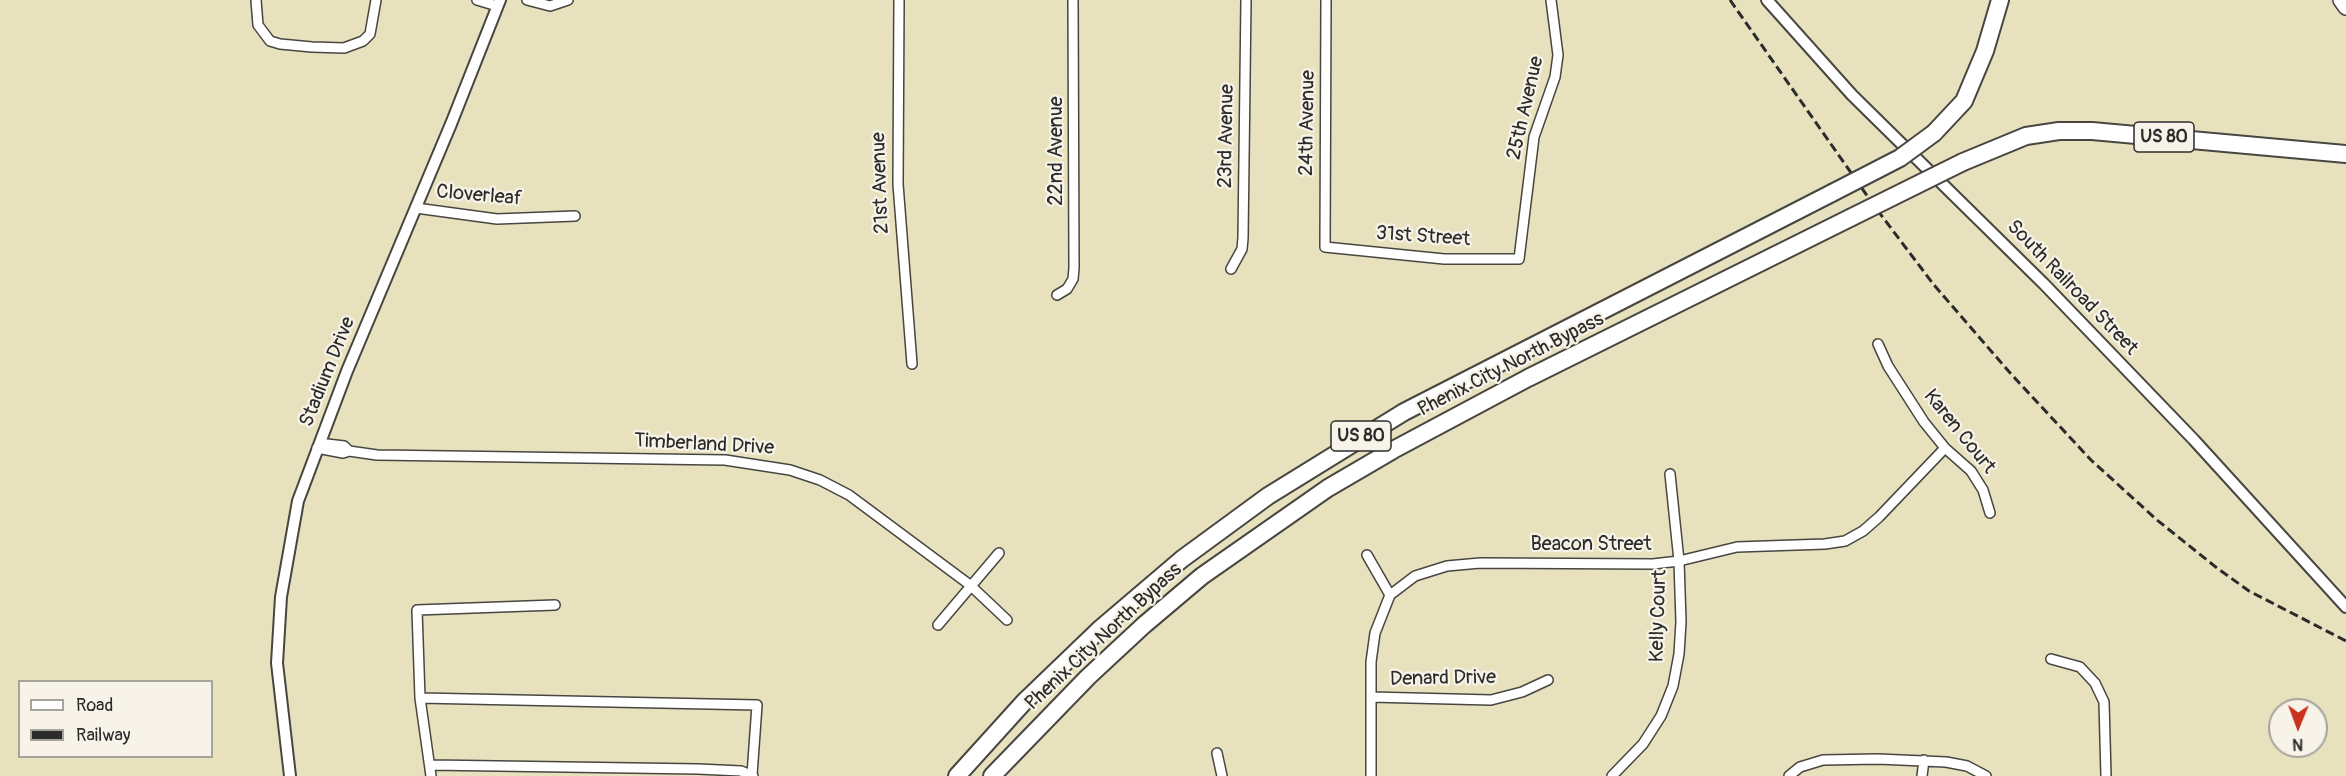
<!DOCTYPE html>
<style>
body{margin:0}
#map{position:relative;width:2346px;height:776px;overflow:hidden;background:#e8e1be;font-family:Pangolin,sans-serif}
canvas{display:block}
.legend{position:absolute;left:18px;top:680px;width:195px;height:78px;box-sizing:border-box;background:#f7f3e8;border:2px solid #a5a39c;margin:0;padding:8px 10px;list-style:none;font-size:18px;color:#2b2b2b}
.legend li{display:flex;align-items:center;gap:12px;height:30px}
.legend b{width:30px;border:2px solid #a5a39c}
.north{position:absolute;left:2268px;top:698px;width:60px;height:60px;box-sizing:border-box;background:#f7f3e8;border:2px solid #a5a39c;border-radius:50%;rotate:181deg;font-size:16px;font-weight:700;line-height:24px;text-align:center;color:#2b2b2b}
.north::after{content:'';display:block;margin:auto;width:21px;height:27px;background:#c8321e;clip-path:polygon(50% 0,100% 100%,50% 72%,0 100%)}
</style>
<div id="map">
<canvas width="2346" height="776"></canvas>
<ul class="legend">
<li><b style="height:8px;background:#fff"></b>Road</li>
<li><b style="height:8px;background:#2b2b2b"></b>Railway</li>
</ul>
<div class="north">N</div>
</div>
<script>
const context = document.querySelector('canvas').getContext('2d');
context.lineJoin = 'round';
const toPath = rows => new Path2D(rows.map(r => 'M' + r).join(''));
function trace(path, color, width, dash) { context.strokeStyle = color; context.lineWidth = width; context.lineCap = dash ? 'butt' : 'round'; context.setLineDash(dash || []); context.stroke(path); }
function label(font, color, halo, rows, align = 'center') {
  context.font = font + ' Pangolin,sans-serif'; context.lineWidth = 4.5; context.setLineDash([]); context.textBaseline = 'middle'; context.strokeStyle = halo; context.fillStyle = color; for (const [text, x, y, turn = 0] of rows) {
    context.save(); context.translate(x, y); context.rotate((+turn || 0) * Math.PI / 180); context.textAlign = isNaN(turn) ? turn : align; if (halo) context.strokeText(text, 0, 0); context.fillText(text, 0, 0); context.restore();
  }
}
const minor = toPath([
 [256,0,258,25,270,41,280,44,312,47,344,48,363,41,370,34,376,0],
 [477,0,497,6],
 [527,0,550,6,568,0],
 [899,0,898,184,912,364],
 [1326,0,1325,247,1444,259,1519,259,1534,137,1555,77,1558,55,1551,0],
 [416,208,497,219,575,216],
 [1231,269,1242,249,1243,238,1246,0],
 [1057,295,1067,289,1073,279,1074,268,1073,0],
 [1878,344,1888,366,1924,422,1945,448,1971,471,1983,490,1990,513],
 [317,448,327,444,344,446,349,451,377,455,725,460,790,470,820,480,849,495,970,585,1007,620],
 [317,448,343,453,349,451],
 [1367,555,1390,595],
 [938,625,999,553],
 [2051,659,2080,667,2095,683,2104,702,2106,776],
 [1371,697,1491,700,1522,692,1548,680],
 [420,698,757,705,752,775],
 [1217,753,1222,776],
 [430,765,698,769,741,771,753,776],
 [431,776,420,698,417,610,555,605],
 [1371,776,1371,662,1375,633,1390,595,1415,576,1447,566,1480,563,1653,564,1679,561,1737,547,1825,544,1845,541,1863,531,1879,517,1945,448],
 [1612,776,1643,744,1661,716,1673,686,1679,654,1681,622,1679,561,1670,474],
 [1789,776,1800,767,1823,760,1878,759,1946,762,1967,766,1986,776],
 [1922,776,1924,760]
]);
const tertiary = toPath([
 [1767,0,1852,95,2044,284,2194,440,2346,607],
 [290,776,277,663,281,597,298,501,347,371,451,124,500,0]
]);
const trunk = toPath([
 [2341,0,2346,7]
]);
const motorway = toPath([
 [1934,133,1964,101,1985,51,2000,0],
 [1963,162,2026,136,2059,131,2092,131,2346,154],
 [957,776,1024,702,1101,628,1182,559,1268,496,1404,412,1832,193],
 [992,776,1088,677,1144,625,1202,576,1328,488,1393,450,1528,378,1850,218]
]);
trace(minor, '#474641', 12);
trace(tertiary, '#474641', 14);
trace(trunk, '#474641', 18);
trace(motorway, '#474641', 20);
trace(minor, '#fff', 9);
trace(tertiary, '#fff', 10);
trace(trunk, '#fff', 15);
trace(motorway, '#fff', 16);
trace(toPath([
 [1730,0,1875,207,1934,285,2011,374,2091,460,2157,520,2217,568,2249,591,2346,641]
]), '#2b2b2b', 3, [9, 4.5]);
const motorwayBridge = toPath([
 [1832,193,1900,158,1934,133],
 [1850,218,1963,162]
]);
trace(motorwayBridge, '#474641', 20, []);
trace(motorwayBridge, '#fff', 16);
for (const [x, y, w] of [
 [2164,137,60],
 [1361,436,60]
]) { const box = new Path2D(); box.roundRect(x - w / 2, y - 15, w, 30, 4.5); context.fillStyle = '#f7f3e8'; context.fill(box); trace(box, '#2b2b2b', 1.5); }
label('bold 18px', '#2b2b2b', null, [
 ["US 80",2164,137],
 ["US 80",1361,436]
]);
label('20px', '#2b2b2b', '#f7f3e8', [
 ["25th Avenue",1526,108,-77],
 ["24th Avenue",1308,123,-89],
 ["23rd Avenue",1227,136,-89],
 ["22nd Avenue",1057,151,-90],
 ["21st Avenue",881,183,-92],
 ["Cloverleaf",479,196,5],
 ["31st Street",1423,237,4],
 ["South Railroad Street",2072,288,46],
 ["Phenix City North Bypass",1511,365,-27],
 ["Stadium Drive",328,372,-68],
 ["Karen Court",1959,432,51],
 ["Timberland Drive",704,445,3],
 ["Beacon Street",1591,545],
 ["Kelly Court",1659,616,-88],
 ["Phenix City North Bypass",1104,637,-43],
 ["Denard Drive",1443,679,-1]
]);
</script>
